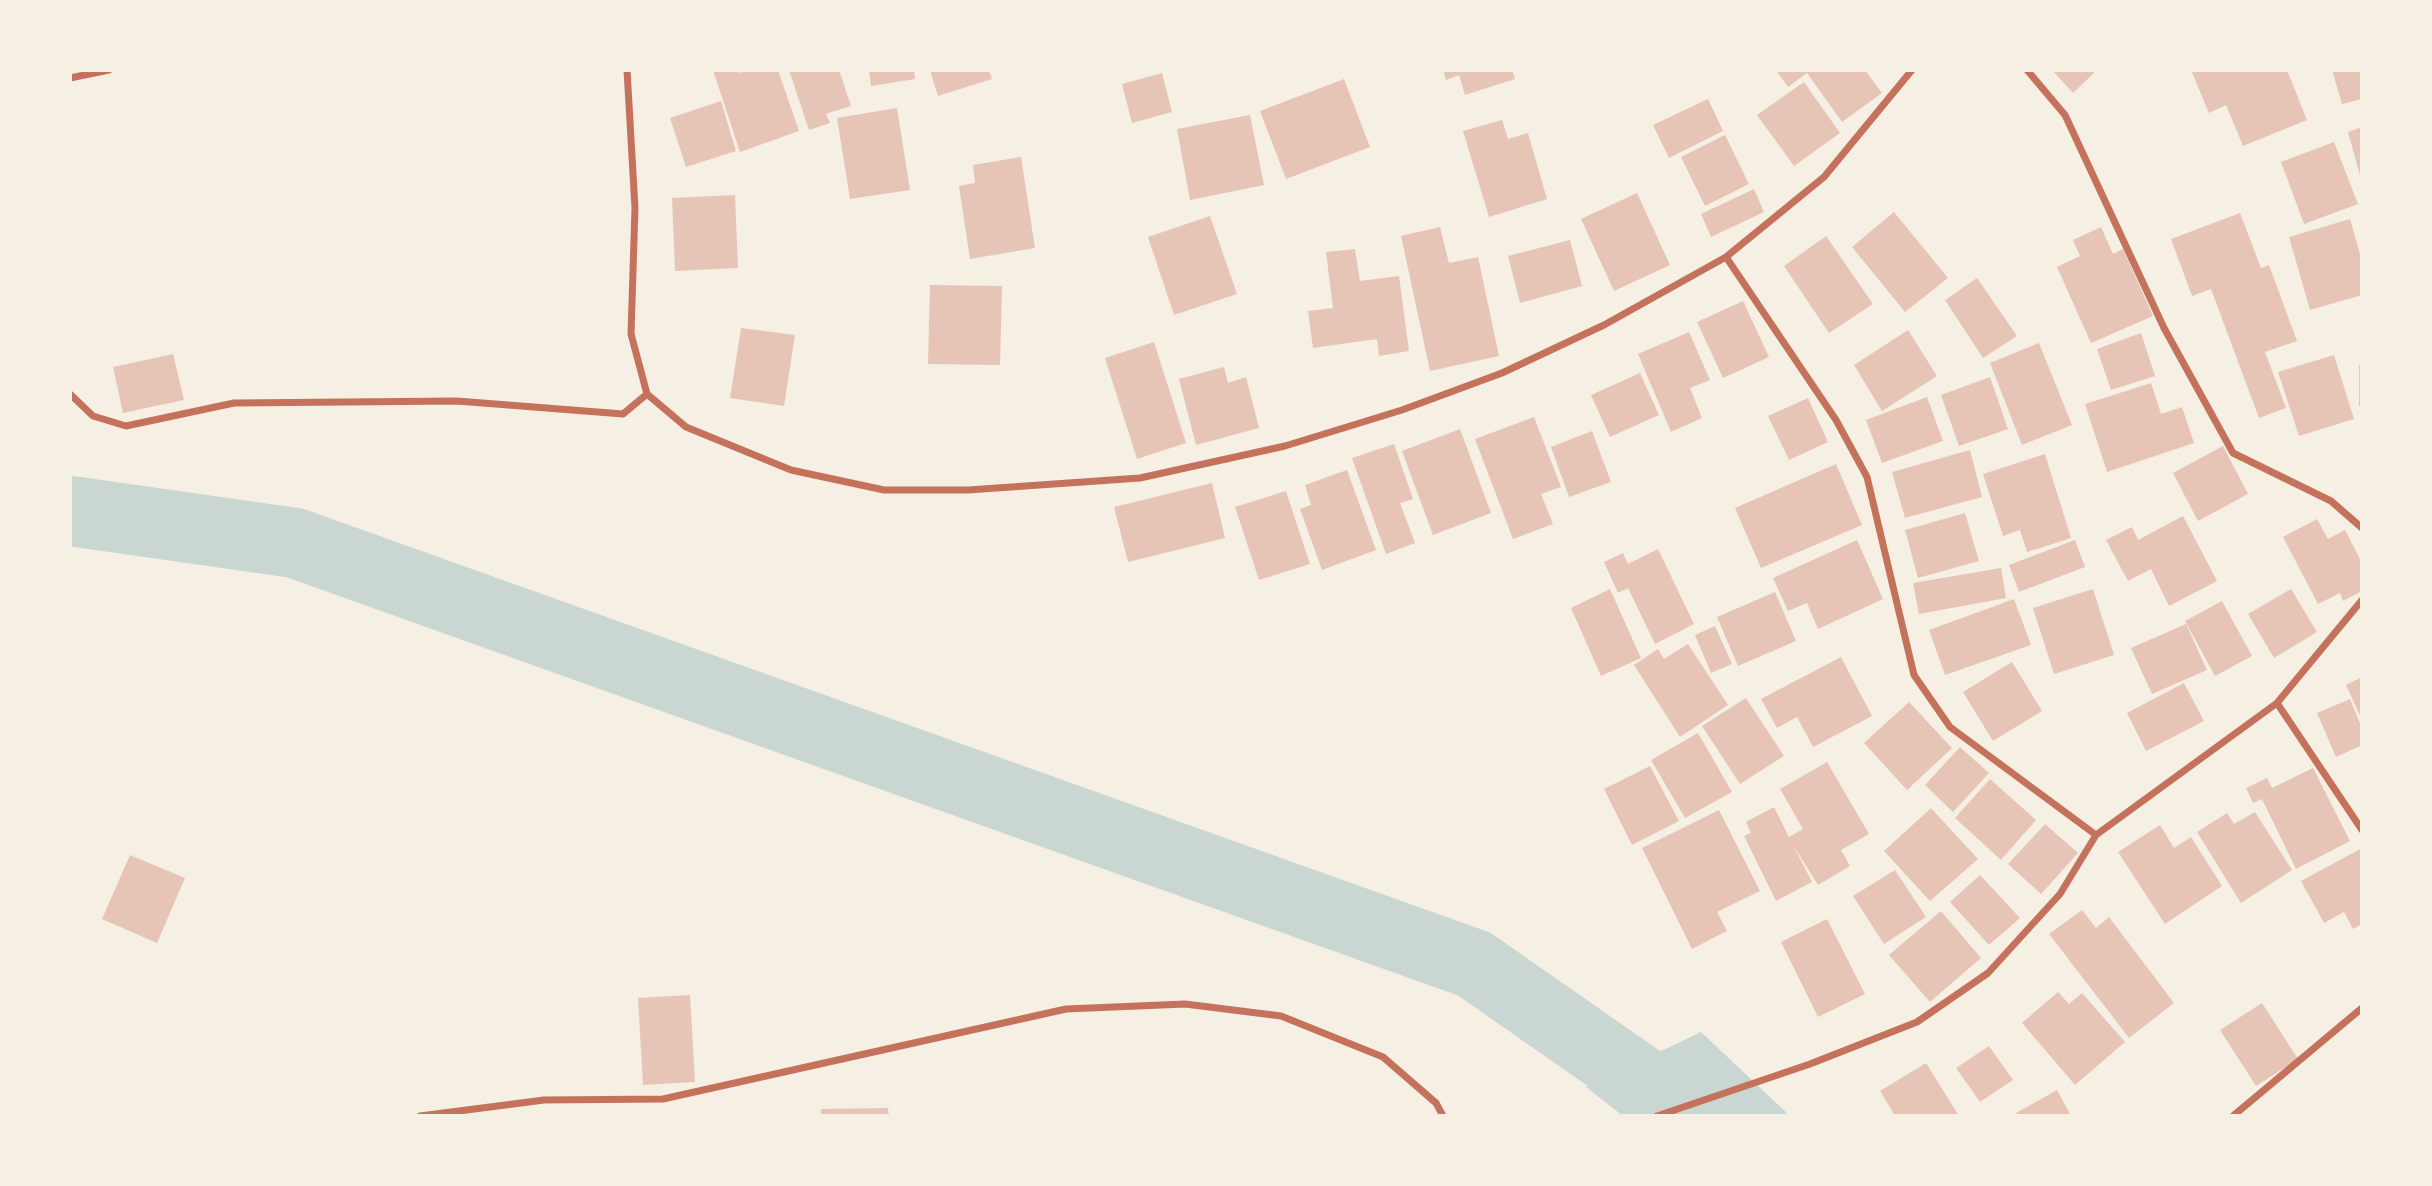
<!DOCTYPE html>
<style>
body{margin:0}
#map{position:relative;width:2432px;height:1186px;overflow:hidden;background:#f6efe4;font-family:Commissioner,sans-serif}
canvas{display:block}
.frame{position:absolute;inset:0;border:72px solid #f6efe4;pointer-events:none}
</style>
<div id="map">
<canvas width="2432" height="1186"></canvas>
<div class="frame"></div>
</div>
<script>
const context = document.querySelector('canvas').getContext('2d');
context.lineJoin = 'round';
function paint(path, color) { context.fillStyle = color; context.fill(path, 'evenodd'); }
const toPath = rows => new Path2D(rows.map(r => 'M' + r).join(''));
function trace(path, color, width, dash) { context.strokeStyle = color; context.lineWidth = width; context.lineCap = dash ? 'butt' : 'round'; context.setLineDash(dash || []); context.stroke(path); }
paint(toPath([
 [1701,1032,1790,1116,1623,1116,1586,1087]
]), '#c9d6d2');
trace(toPath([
 [70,511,295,543,1474,964,1692,1116]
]), '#c9d6d2', 70);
paint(toPath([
 [713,70,739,70,740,73,750,70,778,70,799,131,740,152],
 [789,70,839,70,851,106,826,114,830,123,809,130],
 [869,70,914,70,915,79,871,86],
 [930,70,989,70,992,79,938,96],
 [1443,70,1512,70,1515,79,1465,95,1459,75,1446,80],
 [1776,70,1865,70,1882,93,1842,122,1807,73,1788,87],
 [2052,70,2097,70,2073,93],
 [2191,70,2287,70,2307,120,2243,146,2226,105,2209,113],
 [2332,70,2362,70,2362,99,2342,104],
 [1162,73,1172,112,1132,123,1122,84],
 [1344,79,1370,147,1286,179,1260,111],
 [1804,82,1840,133,1794,166,1757,115],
 [1708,99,1723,131,1669,158,1653,125],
 [721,101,736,151,686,167,670,118],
 [897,108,910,190,850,199,837,118],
 [1250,115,1264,185,1190,200,1177,129],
 [1502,120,1508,139,1528,133,1547,199,1489,217,1463,131],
 [2362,127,2362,179,2361,179,2348,132],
 [1725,135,1749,184,1705,206,1681,157],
 [2334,142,2358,204,2304,224,2281,162],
 [1021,157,1035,248,970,259,959,186,975,183,973,165],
 [1754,189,1764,212,1711,237,1701,214],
 [1637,193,1670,265,1614,291,1581,219],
 [735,195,738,268,675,271,672,198],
 [1894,212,1948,278,1905,312,1852,247],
 [2240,213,2261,268,2269,265,2297,341,2265,352,2286,408,2259,418,2211,289,2192,296,2171,239],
 [1210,216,1237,294,1174,315,1148,237],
 [2350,219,2362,261,2362,295,2310,310,2289,237],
 [1440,227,1449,263,1478,257,1499,356,1430,371,1401,236],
 [2101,227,2113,254,2123,249,2153,316,2091,343,2057,267,2080,256,2073,240],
 [1826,236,1873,304,1829,333,1784,266],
 [1570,240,1582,286,1520,303,1508,256],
 [1355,249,1360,281,1399,276,1409,351,1379,356,1377,339,1313,348,1308,311,1333,308,1326,252],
 [1977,278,2017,336,1983,358,1945,300],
 [930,285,1002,286,1000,365,928,364],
 [1743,301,1769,357,1723,378,1697,322],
 [741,328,795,335,784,406,730,398],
 [1908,330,1937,376,1882,411,1854,365],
 [1689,332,1710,380,1690,388,1702,418,1671,432,1638,354],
 [2141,333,2155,376,2111,390,2097,349],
 [1154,342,1186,443,1137,459,1105,358],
 [2039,343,2072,425,2022,445,1990,363],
 [173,354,184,400,123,413,113,367],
 [2334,355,2354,419,2299,436,2278,372],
 [2359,365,2362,365,2362,406,2359,406],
 [1224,367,1228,383,1246,377,1259,428,1196,445,1179,379],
 [1640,373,1659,415,1610,437,1591,395],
 [1990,377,2008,429,1959,446,1941,395],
 [2151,383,2161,414,2182,407,2194,443,2107,472,2085,404],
 [1927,397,1943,441,1882,463,1866,420],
 [1808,398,1828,442,1789,460,1768,416],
 [1534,417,1561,487,1541,494,1553,524,1513,539,1475,439],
 [1460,429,1491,513,1433,535,1402,451],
 [1592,431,1611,482,1569,497,1551,447],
 [1394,444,1413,499,1400,503,1415,543,1386,554,1352,458],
 [2223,446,2248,494,2198,521,2173,473],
 [1970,450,1982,497,1905,518,1892,472],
 [2045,454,2071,538,2027,552,2020,530,2003,536,1983,474],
 [1836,464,1862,525,1761,568,1735,508],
 [1347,470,1376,550,1322,570,1300,509,1311,505,1305,485],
 [1212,483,1225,538,1128,562,1114,507],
 [1286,491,1310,564,1259,580,1235,507],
 [1965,513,1979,561,1918,578,1905,530],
 [2183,516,2217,581,2169,606,2151,569,2128,581,2106,540,2132,527,2138,540],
 [2317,519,2328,539,2345,530,2362,563,2362,591,2343,601,2340,593,2318,604,2283,537],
 [1857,540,1883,599,1818,629,1807,603,1788,611,1773,578],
 [2075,540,2085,567,2019,592,2009,565],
 [1658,549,1694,624,1655,644,1628,588,1618,593,1604,562,1623,553,1628,564],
 [2001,568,2006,598,1919,614,1913,583],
 [1610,589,1641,658,1601,676,1571,608],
 [2093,589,2114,655,2054,674,2033,608],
 [2291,589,2317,632,2274,658,2248,614],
 [1775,592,1796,641,1738,666,1717,617],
 [2014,599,2031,645,1945,675,1929,630],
 [2222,601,2252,656,2215,676,2185,621],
 [2186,624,2207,670,2152,694,2131,648],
 [1715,626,1732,664,1711,673,1695,635],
 [1688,644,1728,705,1680,737,1634,665,1658,649,1664,659],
 [1841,657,1872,716,1813,747,1797,717,1777,728,1761,699],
 [2012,662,2042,711,1993,741,1963,692],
 [2362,677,2362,720,2346,685],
 [2184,683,2204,721,2146,751,2127,713],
 [1746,698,1784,756,1740,784,1702,726],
 [2350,699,2362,728,2362,745,2336,757,2317,713],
 [1909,702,1952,748,1907,790,1864,743],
 [1698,733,1732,792,1685,818,1651,760],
 [1960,747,1989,773,1953,812,1925,785],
 [1827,762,1869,834,1841,850,1850,866,1818,885,1793,845,1812,882,1776,901,1744,836,1751,833,1746,822,1774,807,1789,837,1803,829,1780,789],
 [1650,766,1679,821,1632,845,1604,789],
 [2313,768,2350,841,2296,869,2262,799,2253,803,2246,788,2267,778,2272,788],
 [1990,779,2036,820,2001,860,1955,818],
 [1931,808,1978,859,1930,901,1884,851],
 [1719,810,1760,891,1717,912,1727,931,1692,949,1642,848],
 [2255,812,2292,870,2241,903,2197,832,2227,813,2234,824],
 [2045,824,2078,853,2041,894,2008,864],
 [2160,825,2174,848,2191,837,2222,886,2165,924,2118,852],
 [2362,848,2362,924,2353,929,2344,912,2324,923,2301,881],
 [130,855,185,878,157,943,102,919],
 [1895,870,1926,917,1884,944,1853,896],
 [1980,875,2020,918,1989,945,1950,902],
 [2082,910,2096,928,2109,917,2174,1003,2129,1038,2049,934],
 [1941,911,1981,958,1930,1002,1889,955],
 [1827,919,1865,994,1818,1017,1781,942],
 [2058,992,2069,1004,2082,993,2125,1042,2075,1085,2022,1023],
 [690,995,695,1082,643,1085,638,998],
 [2262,1003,2298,1059,2256,1086,2220,1030],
 [1989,1046,2013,1080,1980,1102,1956,1068],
 [1926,1063,1959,1116,1895,1116,1880,1091],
 [2057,1090,2071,1116,2011,1116],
 [888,1108,889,1116,821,1116,821,1109]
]), '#e6c5b7');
trace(toPath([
 [627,70,635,208,631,334,647,394,686,427,791,470,884,490,968,490,1140,478,1285,446,1402,410,1502,373,1604,325,1726,257,1824,177,1912,70],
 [2027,70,2065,115,2164,328,2233,453,2331,501,2362,528],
 [70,78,109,70],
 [1726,257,1836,420,1867,477,1914,675,1950,727,2096,835],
 [70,394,93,416,126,426,234,403,457,401,623,414,647,394],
 [2277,703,2362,830],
 [420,1116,544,1100,663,1099,1066,1009,1185,1004,1281,1016,1383,1057,1436,1103,1443,1116],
 [1657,1116,1810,1064,1917,1022,1988,973,2060,894,2096,835,2277,703,2362,600],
 [2233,1116,2362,1008]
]), '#c5725c', 7);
</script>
